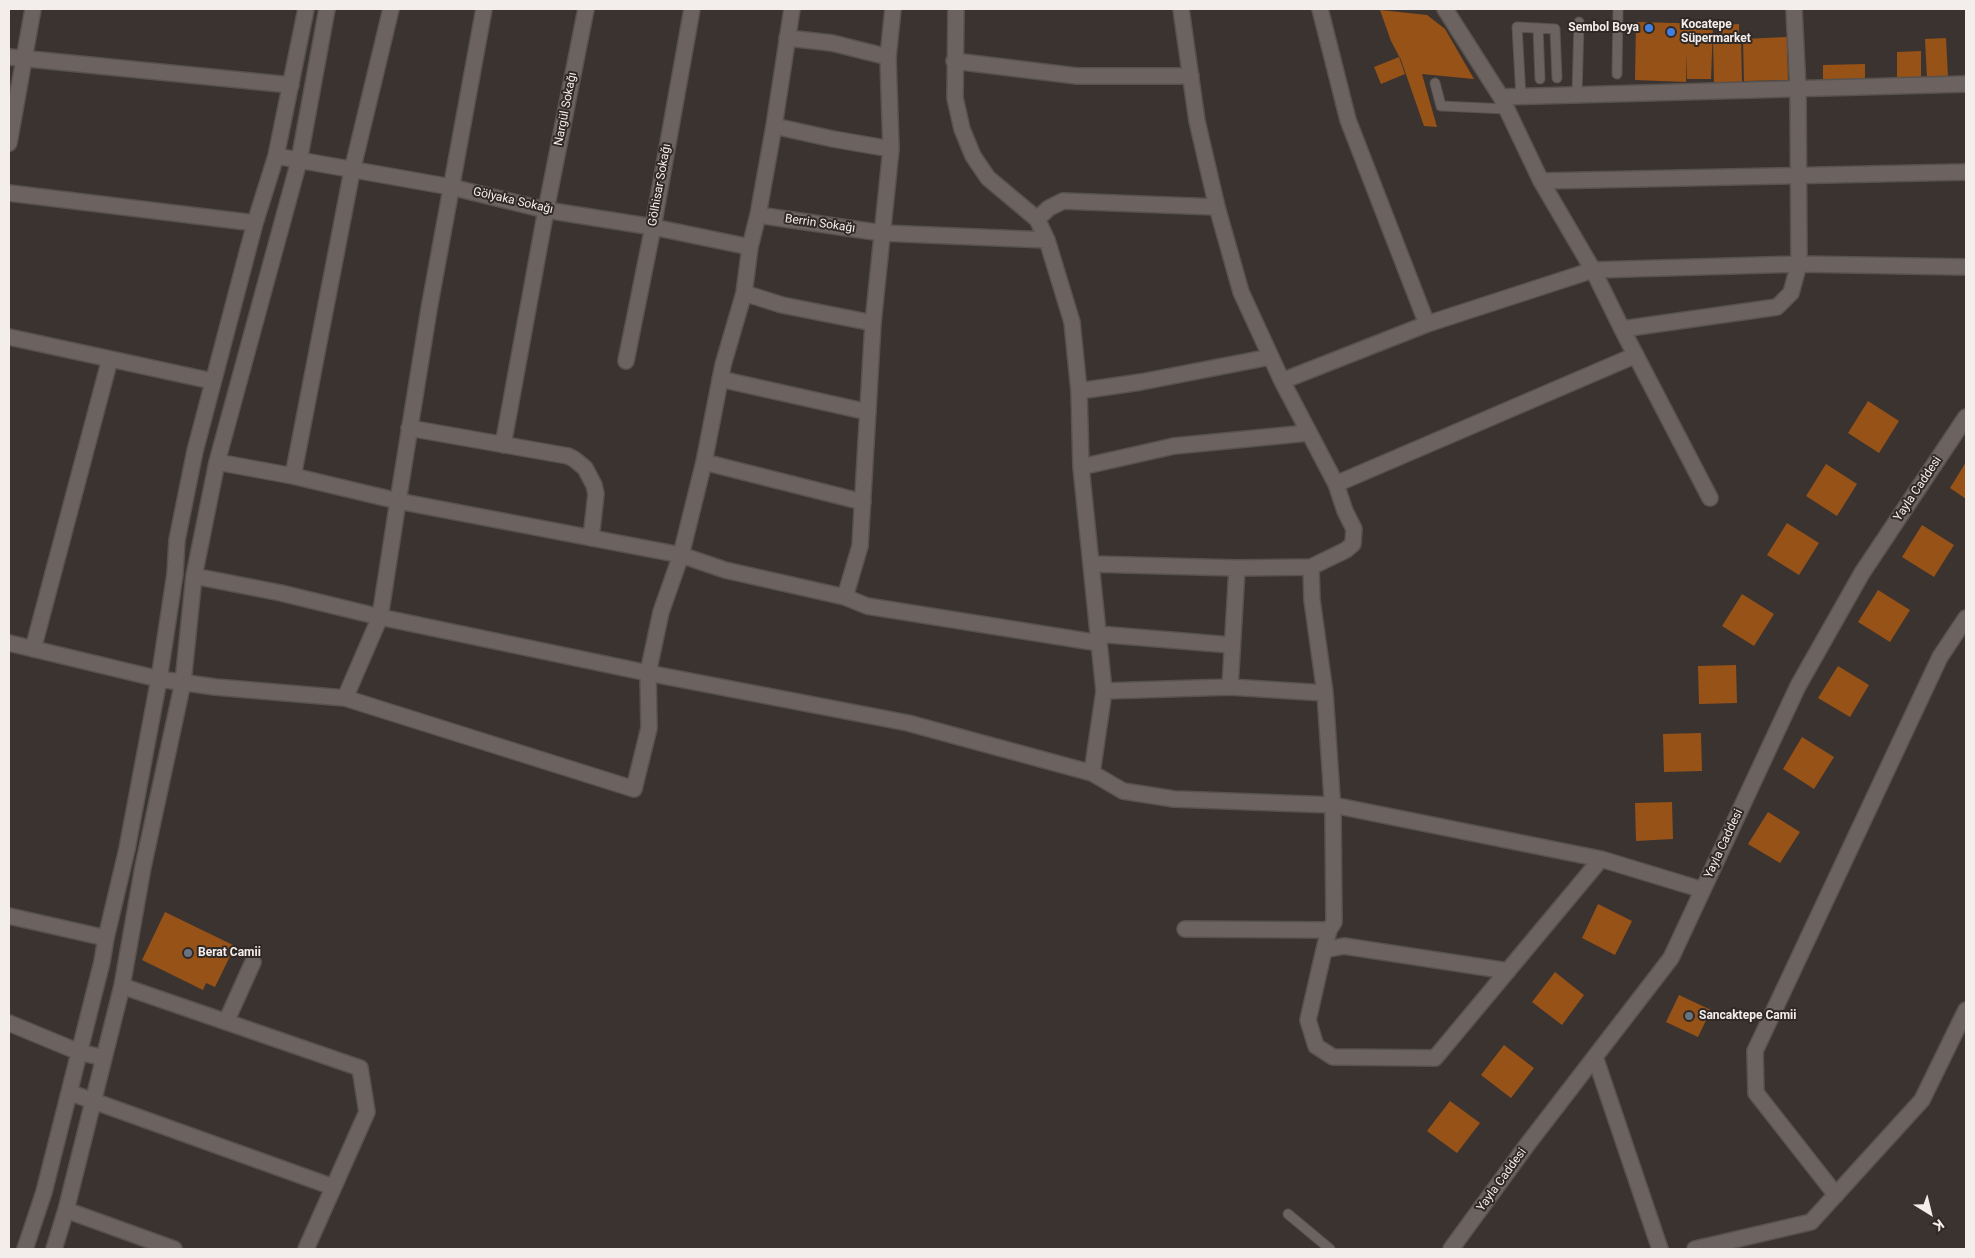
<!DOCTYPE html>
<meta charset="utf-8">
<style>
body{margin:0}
#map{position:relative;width:1975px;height:1258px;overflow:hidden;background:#3b3330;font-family:Roboto,sans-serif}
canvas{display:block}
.frame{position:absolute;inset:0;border:10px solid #f3eeec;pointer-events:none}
.north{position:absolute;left:1905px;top:1188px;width:50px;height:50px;-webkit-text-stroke:4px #302926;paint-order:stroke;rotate:144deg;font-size:14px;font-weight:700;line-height:20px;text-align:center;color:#f3eeec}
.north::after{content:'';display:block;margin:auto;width:18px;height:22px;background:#f3eeec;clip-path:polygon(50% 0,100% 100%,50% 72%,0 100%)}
</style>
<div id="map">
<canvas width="1975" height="1258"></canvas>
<div class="frame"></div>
<div class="north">K</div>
</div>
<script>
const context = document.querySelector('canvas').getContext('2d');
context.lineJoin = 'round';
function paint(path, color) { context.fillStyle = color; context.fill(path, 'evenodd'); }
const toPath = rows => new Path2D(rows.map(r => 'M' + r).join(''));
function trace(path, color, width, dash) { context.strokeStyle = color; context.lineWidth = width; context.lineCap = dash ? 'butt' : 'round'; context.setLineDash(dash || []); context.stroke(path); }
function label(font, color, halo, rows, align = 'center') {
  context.font = font + ' Roboto,sans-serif'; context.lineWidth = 4; context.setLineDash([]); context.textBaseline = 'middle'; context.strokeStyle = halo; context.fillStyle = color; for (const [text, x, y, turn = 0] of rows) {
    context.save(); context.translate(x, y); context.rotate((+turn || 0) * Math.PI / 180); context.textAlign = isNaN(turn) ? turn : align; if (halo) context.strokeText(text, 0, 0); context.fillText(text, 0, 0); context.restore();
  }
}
paint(toPath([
 [1380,10,1427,15,1445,29,1474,79,1422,74,1437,127,1424,126,1401,60,1391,41],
 [1636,22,1713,24,1711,79,1687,79,1687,52,1686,82,1635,80],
 [1739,24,1739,40,1741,40,1742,82,1714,83,1713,41,1719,41,1719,25],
 [1787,37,1788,80,1744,81,1743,39],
 [1946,38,1948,77,1927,78,1925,39],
 [1921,51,1921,79,1897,79,1897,52],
 [1399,57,1405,74,1381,84,1374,67],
 [1865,64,1865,79,1823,80,1823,65],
 [1868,401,1899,421,1879,453,1848,433],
 [1966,462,1966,499,1950,488],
 [1826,464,1857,484,1837,516,1806,496],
 [1787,523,1819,543,1799,575,1767,555],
 [1922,525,1954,545,1934,577,1902,557],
 [1878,590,1910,610,1890,642,1858,622],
 [1742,594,1774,614,1754,646,1722,626],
 [1736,665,1737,703,1699,704,1698,666],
 [1838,666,1869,685,1850,717,1818,698],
 [1701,733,1702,771,1664,772,1663,734],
 [1802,737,1834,757,1814,789,1783,769],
 [1672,802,1673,839,1636,841,1635,803],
 [1768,812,1800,832,1780,863,1748,844],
 [1598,904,1632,921,1615,955,1582,938],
 [165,912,235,946,215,987,206,983,203,990,142,960],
 [1555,972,1584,995,1562,1025,1532,1002],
 [1679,995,1711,1010,1698,1037,1666,1022],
 [1504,1045,1534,1068,1511,1098,1481,1075],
 [1450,1101,1480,1123,1457,1153,1427,1131]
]), '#975218');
const lane = toPath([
 [1538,28,1540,79],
 [1617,74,1618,9],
 [1435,83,1441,106,1506,109],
 [1577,95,1579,22],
 [1521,97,1517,27,1555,29,1557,78],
 [1288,1214,1330,1249]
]);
const street = toPath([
 [956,9,955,98,962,129,973,156,988,178,1037,219,1047,240,1072,322,1079,391,1081,467,1104,691,1092,773],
 [1181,9,1197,121,1217,207,1241,292,1282,381,1336,484,1345,511,1354,529,1353,544,1346,550,1311,567,1312,600,1325,693,1333,812,1334,922,1329,930,1324,950,1308,1020,1316,1046,1333,1057,1435,1058,1601,859],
 [1320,9,1348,120,1427,324],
 [1445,9,1501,97,1541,181,1593,270,1622,329,1710,498],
 [787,38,832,43,888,57],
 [9,57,291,85],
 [954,61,1077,76,1191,76],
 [1501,97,1966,84],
 [774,126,833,139,891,149],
 [9,143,33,9],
 [276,156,451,187,546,210,653,227,750,247],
 [1541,181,1966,172],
 [9,193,255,223],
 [758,215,882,233,1047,240],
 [1037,219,1049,208,1063,201,1217,207],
 [744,293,782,305,873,323],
 [1622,329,1777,307,1791,293,1799,264,1798,90,1794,9],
 [9,337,212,381],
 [626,361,653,227,692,9],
 [720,379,868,412],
 [1282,381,1427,324,1593,270,1799,264,1966,267],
 [1079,391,1141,382,1270,357],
 [409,428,568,456,574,459,585,468,594,485,596,494,591,538],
 [503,445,546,210,586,9],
 [217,462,293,476,398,501,429,309,484,9],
 [704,462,863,502],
 [1081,467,1174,446,1308,433],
 [293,476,352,171,391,9],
 [1336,484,1636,355],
 [1091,564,1237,568,1311,567],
 [194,576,281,593,380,617,648,673,908,723,1092,773,1123,791,1174,799,1333,805,1601,859,1703,890],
 [845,597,867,606,1099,643],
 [1098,634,1231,645],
 [9,643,159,679,215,687,345,698,380,617,398,501,681,555,725,570,845,597,860,546,873,323,891,149,888,57,893,9],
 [33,649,110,359],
 [1230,687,1237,568],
 [1104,691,1230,687,1325,693],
 [345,698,634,789,649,728,648,673,661,612,681,555,704,462,723,365,744,293,750,247,758,215,774,126,792,9],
 [9,916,106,938],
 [1185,929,1329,930],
 [1324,950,1344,946,1508,971],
 [122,986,360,1068,367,1112,306,1249],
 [226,1022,253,962],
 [9,1023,79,1052,104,1058],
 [1595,1057,1660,1249],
 [71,1093,333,1187],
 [1836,1195,1756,1093,1755,1051,1940,657,1966,618],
 [66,1210,174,1249],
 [25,1249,44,1192,102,962,106,938,127,849,159,679,175,574,177,540,195,451,255,223,276,156,306,9],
 [54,1249,66,1210,122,986,143,867,183,682,194,576,217,462,299,161,327,9],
 [1451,1249,1527,1145,1671,958,1798,686,1862,573,1966,417],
 [1695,1249,1811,1222,1922,1100,1966,1010]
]);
trace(lane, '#58524f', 11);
trace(street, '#58524f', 18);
trace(lane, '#6c6360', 9);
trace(street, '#6c6360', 15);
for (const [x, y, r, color] of [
 [1649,28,5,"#3f7fe0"],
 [1671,32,5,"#3f7fe0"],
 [188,953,5,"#6b7280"],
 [1689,1016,5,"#6b7280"]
]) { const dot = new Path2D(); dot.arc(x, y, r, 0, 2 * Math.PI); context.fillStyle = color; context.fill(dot); trace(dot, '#302926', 2); }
label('bold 12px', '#f3eeec', '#302926', [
 ["Kocatepe",1681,25],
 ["Süpermarket",1681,39],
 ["Sembol Boya",1639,28,"right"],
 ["Berat Camii",198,953],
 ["Sancaktepe Camii",1699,1016]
], 'left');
label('12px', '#f3eeec', '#302926', [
 ["Nargül Sokağı",566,109,-79],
 ["Gölhisar Sokağı",660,185,-80],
 ["Gölyaka Sokağı",513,201,13],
 ["Berrin Sokağı",820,224,8],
 ["Yayla Caddesi",1918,489,-56],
 ["Yayla Caddesi",1724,844,-65],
 ["Yayla Caddesi",1502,1180,-54]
]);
</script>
